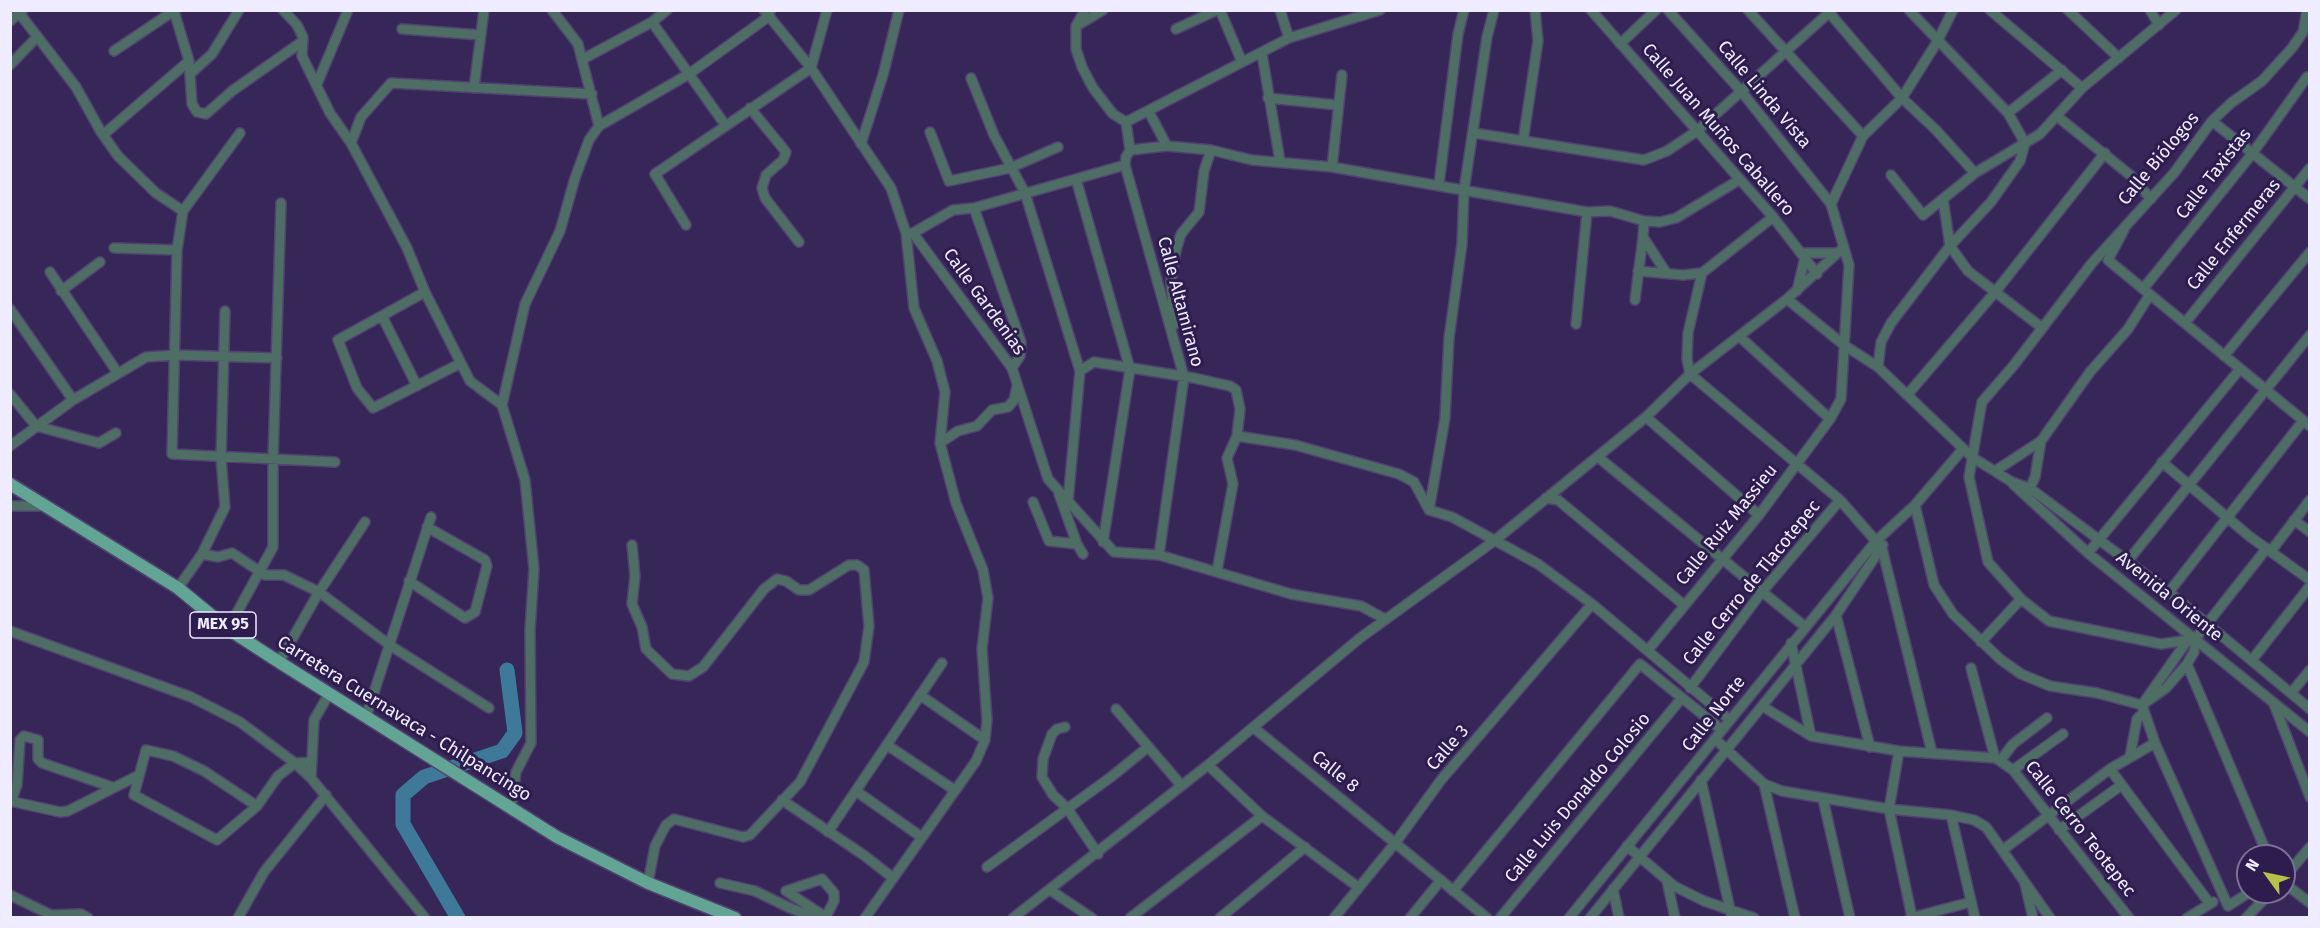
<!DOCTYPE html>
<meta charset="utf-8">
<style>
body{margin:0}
#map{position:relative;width:2320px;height:928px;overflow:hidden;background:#372759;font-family:"Fira Sans",sans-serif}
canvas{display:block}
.frame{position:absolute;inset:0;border:12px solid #f0ecff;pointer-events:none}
.north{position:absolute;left:2236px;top:844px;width:60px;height:60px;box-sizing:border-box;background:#2d1d4e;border:2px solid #7b7095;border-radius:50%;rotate:303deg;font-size:16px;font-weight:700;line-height:24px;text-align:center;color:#f0ecff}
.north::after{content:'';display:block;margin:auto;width:21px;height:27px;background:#b4c24a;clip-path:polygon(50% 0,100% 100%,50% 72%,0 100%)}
</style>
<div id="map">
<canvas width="2320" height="928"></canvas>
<div class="frame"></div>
<div class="north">N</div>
</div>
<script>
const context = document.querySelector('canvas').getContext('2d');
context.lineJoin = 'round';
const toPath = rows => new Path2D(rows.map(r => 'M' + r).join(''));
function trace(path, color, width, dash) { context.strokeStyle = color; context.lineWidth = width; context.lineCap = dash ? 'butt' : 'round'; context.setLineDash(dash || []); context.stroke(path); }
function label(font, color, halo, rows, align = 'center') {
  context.font = font + ' "Fira Sans",sans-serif'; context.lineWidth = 6; context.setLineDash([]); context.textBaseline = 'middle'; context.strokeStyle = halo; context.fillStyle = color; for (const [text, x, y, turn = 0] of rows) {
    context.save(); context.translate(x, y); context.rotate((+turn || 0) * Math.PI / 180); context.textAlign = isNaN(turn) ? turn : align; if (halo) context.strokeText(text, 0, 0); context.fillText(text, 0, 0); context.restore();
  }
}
trace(toPath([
 [458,918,403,824,403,795,424,777,502,751,515,733,507,670]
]), '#3e799a', 15);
const minor = toPath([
 [283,10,297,25,303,37,302,56,330,113,351,143,407,248,425,292,470,381,502,405,525,480,534,569,530,630,531,743,516,772,511,808],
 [552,10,578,44,599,126],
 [764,10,811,68,891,188,906,233,914,308,937,361,945,392,940,443,956,503,983,570,988,598,982,649,987,720,985,740,976,761,865,918],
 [1085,10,1076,26,1076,49,1082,67,1093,88,1113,114,1126,122],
 [1220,10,1242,62],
 [1280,10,1289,38],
 [1591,10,1773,217,1817,274],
 [1668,10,1741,91,1831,204],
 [1748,10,1863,136],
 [1827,10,1902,98,1936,130,1975,173],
 [1990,10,2082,88],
 [2068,10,2119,58],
 [2150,10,2159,25],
 [174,11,189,61,192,104,197,112,206,114,232,91,303,41],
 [20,14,76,87,101,132,118,156,156,193,183,211],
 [10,21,23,10],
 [652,22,726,126],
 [1078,25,1103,10],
 [402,29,481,35],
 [1176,29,1217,10],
 [1620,44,1656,10],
 [114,51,175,10],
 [1262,54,1280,161],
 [583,59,652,22,667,10],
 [10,65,37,37],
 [190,74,212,54,239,10],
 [971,78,994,135,1025,193,1080,371,1068,501],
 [317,84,348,10],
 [474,88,484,10],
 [1268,98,1337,105],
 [750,108,786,152,783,160,766,175,762,188,765,198,799,242],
 [1149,112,1167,146],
 [2008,113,2062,70],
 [2058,117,2130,175,2151,199],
 [2212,121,2310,199],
 [1126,122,1289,38,1380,10],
 [1126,122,1130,150],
 [930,132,949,181,1010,168,1058,147],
 [240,133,183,211,177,250,172,454,335,462],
 [1474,133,1644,160,1667,151,1697,131,1832,10],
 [103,135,189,61],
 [1523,141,1538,41,1535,10],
 [351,143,361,117,391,83,592,94],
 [861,144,883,75,899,10],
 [1332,167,1342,75],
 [1891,175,1923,215,1975,173,2040,134,2082,88,2176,10],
 [1076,179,1130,369,1103,542],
 [1439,184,1458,34,1464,10],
 [1943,199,1950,246,1968,271,2041,327],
 [974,208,1021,342,1020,356,1012,368],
 [1644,221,1643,237,1665,271],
 [686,225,655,174,811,68,827,10],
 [2124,230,2108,260,2310,426],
 [906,233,913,233,1012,368,1048,479,1114,552,1159,555,1291,594,1361,606,1385,619],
 [913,233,953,210,974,208,1125,165],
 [114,248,177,250],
 [1801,253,1837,253],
 [1638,271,1683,275,1702,273,1773,217],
 [50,272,117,372],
 [1702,273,1688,333,1687,359,1690,374,1840,500,1882,548,1932,753],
 [2143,289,2252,154,2307,77],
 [61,291,100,262],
 [1797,291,1805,257],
 [425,292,338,340,357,388,373,408,461,363],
 [1787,299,1844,345,1878,367,1972,457,2012,482,2031,489,2169,592,2310,709],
 [1635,300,1643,237],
 [10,309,73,400],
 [382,316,417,386],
 [2185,323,2310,168],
 [1576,324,1587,212],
 [1174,325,1171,281,1176,250,1181,234,1199,212,1204,171,1211,150],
 [1740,337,1830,419],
 [2224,356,2310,252],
 [1878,367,1881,342,1891,323,1950,246,1991,202,2020,161,2025,143,2008,113,1909,10],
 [1080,371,1094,362,1194,378,1230,386,1236,390,1240,409,1237,436,1227,458,1233,484,1217,571],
 [10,394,36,426,99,443,116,433],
 [1908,394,1996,291,2105,153],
 [502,405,525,304,560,231,575,178,589,140,599,126,689,74,768,17,770,12],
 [1646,417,1759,515],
 [1237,436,1295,445,1399,474,1414,482,1429,510,1452,517,1538,564,1592,604,1730,720],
 [940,443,958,431,977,426,992,410,1008,407,1014,400,1017,386],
 [10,446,73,400,146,357,176,355,277,358],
 [1598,457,1804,626],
 [2162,462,2249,536,2310,580],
 [1995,471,2041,441,2090,372,2128,329,2149,296],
 [2013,484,2088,553,2310,732],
 [2028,493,2035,477,2041,441],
 [1059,494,1077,544,1083,554],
 [1546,498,1558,500,1684,605],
 [1033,502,1049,541,1077,544],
 [1915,505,1934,585,1953,614,2000,659,2021,674,2050,686,2097,693,2142,705,2155,743,2228,906,2250,892],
 [10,506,42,506],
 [1429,510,1445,418,1449,338,1462,244,1464,190,1487,37,1494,10],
 [2294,520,2310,532],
 [632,545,635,576,632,604,642,627,646,649,672,674,689,676,703,667,764,589,777,579,786,581,799,590,809,590,849,565,857,565,864,570,869,626,864,662,800,782,750,835,743,837,674,819,666,825,655,846,648,883],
 [2271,551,2310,500],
 [2088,553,2240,369],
 [202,554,225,507,221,458,225,311],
 [1159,555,1184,377,1125,165,1126,157,1130,150,1167,146,1211,150,1252,160,1332,167,1587,212,1610,211,1644,221,1660,222,1676,218,1739,180],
 [2127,562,2310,335],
 [409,581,465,618,475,612,487,566,485,560,427,527],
 [178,588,202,554,218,557,232,553,265,575,284,575,319,592,391,646,489,708],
 [2169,592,2303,421],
 [1836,615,1870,747],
 [228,629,273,547,273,459,281,203],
 [10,631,191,697,240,722,295,763,311,778,425,918],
 [2195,639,2161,644,2049,621,2021,599,1988,562,1969,477,1978,424,1982,402,2014,365,2092,263,2174,173,2212,121,2231,103,2262,81,2292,48,2303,32,2307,10],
 [2195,639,2194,652,2187,664,2268,856],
 [2195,639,2267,548],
 [1981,642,2021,599],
 [1791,643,1811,736],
 [1648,650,1759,515,1830,419,1841,399,1849,265,1831,204,1863,136,1902,98,1937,42,1953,10],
 [2252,660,2310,586],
 [279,662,319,592,365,522],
 [1971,668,1995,758],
 [1690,688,1761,593,1840,500],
 [2291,693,2310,670],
 [920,695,985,740],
 [2146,702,2166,688,2187,664],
 [2274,704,2310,797],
 [2142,705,2187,641],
 [1762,706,1811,736,1899,751,1995,758,2000,761,2013,770,2129,918],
 [1116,709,1181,785],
 [366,717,431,517],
 [1065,727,1057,729,1052,734,1043,759,1042,777,1053,795,1067,808,1098,854],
 [1254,728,1487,918],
 [1715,739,1764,784,1782,791,1889,809,1951,815,1974,820,1986,827,2050,918],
 [887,745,953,789],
 [1899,751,1889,809,1912,917],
 [2130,756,2137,719,2144,712],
 [2000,761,2013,744,2047,718],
 [1208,765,1262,816,1358,887],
 [2110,769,2210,904],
 [2013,770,2063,734],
 [311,778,314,720,329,694],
 [1701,780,1732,918],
 [1764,784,1795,918],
 [856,791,920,836],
 [1823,799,1850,918],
 [782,800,865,856,893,878],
 [10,801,60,812,68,811,139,775],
 [11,801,17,785,20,740,24,736,38,740,38,759,42,763,112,787],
 [257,806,204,771,173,756,146,750,134,795,217,840,257,806,278,776,295,763,312,762],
 [1951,815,1975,918],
 [2059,830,2120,786],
 [828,832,942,663],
 [1627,846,1674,886,1704,901,1754,918],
 [2004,849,2110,769,2155,743],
 [987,867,1111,777,1148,747],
 [2284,878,2310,847],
 [1667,881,1675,918],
 [720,883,755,891,790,908,818,918],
 [2284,883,2310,903],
 [2025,884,2033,918],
 [1613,889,1619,918],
 [1050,890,1092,918],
 [786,891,822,879,834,893,834,901,826,917,820,918],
 [786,891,824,916],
 [1453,891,1640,664,1722,730],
 [10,895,51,915,81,914,88,918],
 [238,918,264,872,326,795],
 [1013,918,1208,765,1360,638,1494,541,1646,417,1690,374,1787,299,1844,247],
 [1130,918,1262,816],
 [1220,918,1305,847],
 [1334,918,1396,842,1441,780,1592,604],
 [1410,918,1441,880],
 [1500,918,1681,699],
 [1569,918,1876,541,1915,505,1963,449],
 [1590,918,1836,615,1883,545],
 [1910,918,1971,902],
 [2187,918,2213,902],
 [2246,918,2271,892]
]);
const major = toPath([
 [10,484,178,588,228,629,279,662,557,837,648,883,735,918]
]);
trace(minor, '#514370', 12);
trace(major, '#514370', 15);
trace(minor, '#4e6d64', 9);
trace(major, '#63a594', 12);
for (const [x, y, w] of [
 [223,625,66]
]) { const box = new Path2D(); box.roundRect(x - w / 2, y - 13, w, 26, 4.5); context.fillStyle = '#2d1d4e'; context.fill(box); trace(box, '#f0ecff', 1.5); }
label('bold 16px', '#f0ecff', null, [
 ["MEX 95",223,625]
]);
label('18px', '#f0ecff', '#2d1d4e', [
 ["Calle Linda Vista",1764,95,50],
 ["Calle Juan Muños Caballero",1718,130,49],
 ["Calle Biólogos",2159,159,-50],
 ["Calle Taxistas",2214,174,-52],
 ["Calle Enfermeras",2234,235,-51],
 ["Calle Gardenias",984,302,54],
 ["Calle Altamirano",1180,302,75],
 ["Calle Ruiz Massieu",1727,525,-51],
 ["Calle Cerro de Tlacotepec",1752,583,-51],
 ["Avenida Oriente",2169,597,39],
 ["Calle Norte",1714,714,-52],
 ["Carretera Cuernavaca - Chilpancingo",404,719,32],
 ["Calle 3",1448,748,-49],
 ["Calle 8",1335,772,39],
 ["Calle Luis Donaldo Colosio",1578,798,-50],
 ["Calle Cerro Teotepec",2080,829,52]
]);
</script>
